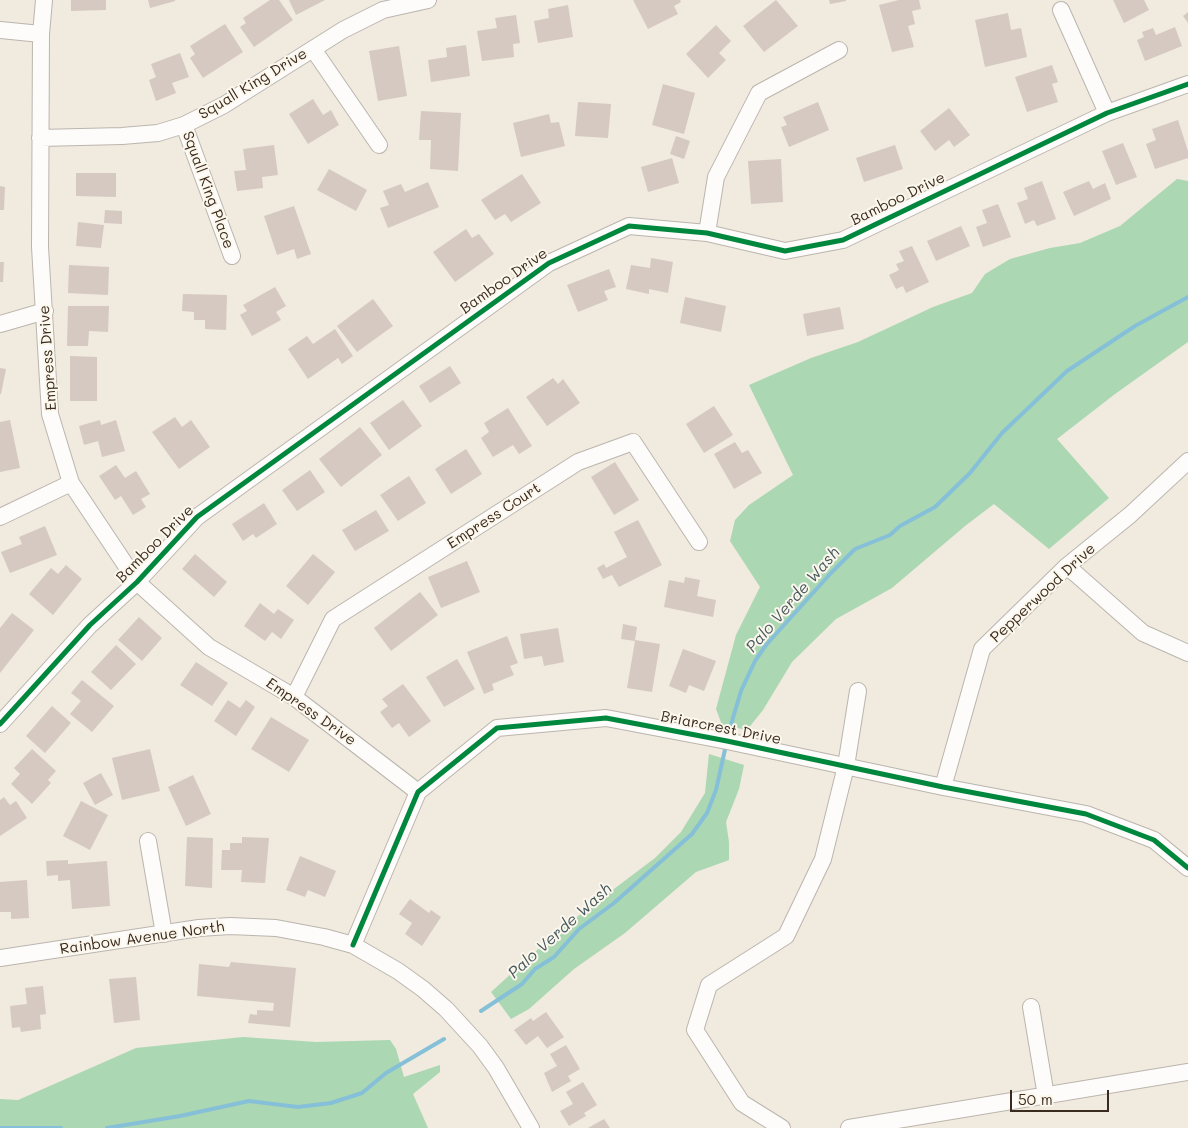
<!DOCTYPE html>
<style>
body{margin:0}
#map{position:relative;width:1188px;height:1128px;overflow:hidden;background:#f0eadf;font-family:Mali,sans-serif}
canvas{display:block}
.scale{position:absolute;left:1010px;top:1090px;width:99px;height:22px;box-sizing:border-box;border:2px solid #3b2a1e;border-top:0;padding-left:6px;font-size:15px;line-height:18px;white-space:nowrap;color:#3b2a1e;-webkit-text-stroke:4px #fbf7ec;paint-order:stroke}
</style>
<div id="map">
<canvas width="1188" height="1128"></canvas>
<div class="scale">50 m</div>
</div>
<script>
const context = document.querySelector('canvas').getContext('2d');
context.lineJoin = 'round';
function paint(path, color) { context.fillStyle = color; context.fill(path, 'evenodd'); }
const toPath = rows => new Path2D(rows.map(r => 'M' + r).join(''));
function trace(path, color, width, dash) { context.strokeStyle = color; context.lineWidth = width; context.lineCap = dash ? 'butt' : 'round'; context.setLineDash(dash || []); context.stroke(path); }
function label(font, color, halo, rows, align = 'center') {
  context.font = font + ' Mali,sans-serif'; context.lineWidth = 4; context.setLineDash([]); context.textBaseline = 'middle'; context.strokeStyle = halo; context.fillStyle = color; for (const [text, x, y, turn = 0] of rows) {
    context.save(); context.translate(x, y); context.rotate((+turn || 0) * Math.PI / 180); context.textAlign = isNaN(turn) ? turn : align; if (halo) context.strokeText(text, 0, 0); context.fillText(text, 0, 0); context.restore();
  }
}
paint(toPath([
 [1177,179,1188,181,1188,342,1115,394,1057,439,1109,498,1049,549,994,504,965,526,892,588,836,619,792,662,763,710,747,730,722,725,716,709,736,635,760,587,730,541,735,520,749,505,793,475,749,385,811,358,858,342,933,307,972,293,985,274,1010,259,1050,248,1080,243,1120,226],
 [709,754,744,765,739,789,726,822,729,842,729,860,696,872,625,933,574,969,529,1009,511,1019,491,992,557,932,655,858,681,832,705,793],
 [243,1037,316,1042,390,1040,396,1049,404,1077,440,1065,440,1072,413,1094,428,1128,0,1128,0,1099,18,1100,136,1048]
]), '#abd7b2');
trace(toPath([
 [727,738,741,691,755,661,766,645,830,574,855,549,890,535,900,526,935,507,970,473,1002,433,1067,371,1135,326,1188,297],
 [481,1011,522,984,535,969,554,957,579,929,614,903,692,834,707,813,716,790,726,745],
 [0,1128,61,1128],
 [107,1128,180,1116,249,1101,298,1107,331,1103,362,1093,386,1073,444,1039]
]), '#86c0d8', 4);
paint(toPath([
 [71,0,106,0,106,10,71,11],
 [148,0,175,0,175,1,150,8],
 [270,0,279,0,293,20,254,47,240,27,246,23,243,18],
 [289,0,325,0,296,15],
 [633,0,680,0,681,2,674,6,678,14,648,29],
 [776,0,798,26,764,52,743,26],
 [829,0,846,0,846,1,830,4],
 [899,0,919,0,921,9,912,11,915,24,908,26,914,47,892,52,879,5],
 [1113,0,1144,0,1149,10,1124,23],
 [568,5,573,37,538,43,534,21,549,18,548,9],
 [1188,12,1188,23,1183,16],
 [1008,13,1011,30,1021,28,1027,57,985,67,975,20],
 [516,15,520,43,513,44,514,57,482,61,477,31,497,28,495,18],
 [225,24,243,52,203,78,190,58,195,54,190,46],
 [716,25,731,41,719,53,726,60,708,78,686,54],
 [1175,27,1182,46,1145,61,1137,40,1144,37,1142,32,1153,28,1156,35],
 [466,45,470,76,431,82,428,60,447,57,446,48],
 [399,46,407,96,378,101,369,51],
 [180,53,189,77,172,83,176,93,156,101,149,80,156,77,151,64],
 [1052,65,1058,82,1052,84,1058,102,1027,112,1015,77],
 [663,84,695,93,684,134,652,125],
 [313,99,323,115,331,110,339,125,308,144,289,114],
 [578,102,611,104,608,138,575,136],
 [818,102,829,130,789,147,781,127,787,125,783,117],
 [949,108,970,135,954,147,949,140,935,151,920,131],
 [421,111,461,113,458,171,430,169,431,140,419,140],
 [549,114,551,123,559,122,565,146,521,157,513,123],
 [1178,120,1188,151,1188,158,1155,169,1146,144,1156,140,1152,129],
 [676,136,690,141,684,159,670,154],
 [1123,143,1137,177,1116,185,1102,151],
 [274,145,278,175,262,177,263,188,237,191,234,171,246,170,243,149],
 [895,145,903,169,864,182,856,158],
 [672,158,679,183,648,192,641,167],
 [781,159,783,202,751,204,748,161],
 [329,169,367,190,356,211,317,190],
 [76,173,116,173,116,197,76,196],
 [522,174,541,203,511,222,505,214,495,220,481,200],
 [1042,181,1056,219,1037,226,1034,220,1025,224,1017,203,1028,199,1024,188],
 [1089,181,1093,189,1105,183,1111,199,1074,216,1063,192],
 [428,182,439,207,388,228,380,208,389,205,383,191,401,184,405,192],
 [0,186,5,187,4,210,0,210],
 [998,204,1011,237,983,247,976,227,987,223,982,210],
 [294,206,311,254,297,259,294,249,277,255,264,216],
 [105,210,122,211,122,224,104,223],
 [78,222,104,225,101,248,76,246],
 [961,226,970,246,936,261,927,241],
 [466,229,472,238,479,234,494,254,455,282,433,252],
 [912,246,929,282,906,293,903,286,896,289,889,275,899,270,896,264,904,261,899,251],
 [651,258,673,262,668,293,649,289,649,294,626,289,631,265,650,268],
 [0,262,4,262,3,282,0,282],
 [69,265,109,267,108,295,68,293],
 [609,269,616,287,604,291,608,300,578,312,567,285],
 [275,287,286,306,276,312,281,320,252,336,240,315,247,311,243,305],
 [183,294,227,295,226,330,205,329,205,320,194,320,194,312,182,311],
 [685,297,726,306,721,332,680,323],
 [373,299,393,326,357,352,337,326],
 [68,306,109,306,108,332,89,331,88,346,67,346],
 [840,307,844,329,807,336,803,314],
 [335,329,353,356,342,364,338,358,308,379,288,349,307,336,313,344],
 [70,356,97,357,97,401,70,401],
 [450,366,461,383,430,403,419,386],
 [0,368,6,369,1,394,0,394],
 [553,378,558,384,563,379,580,403,547,426,526,397],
 [403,400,422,426,389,450,370,423],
 [714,406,733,435,704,453,686,424],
 [508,408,532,446,519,454,513,445,493,457,481,438,489,432,484,423],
 [175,417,182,427,191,420,210,447,179,469,152,432],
 [10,420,20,468,0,472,0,422],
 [100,420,101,425,116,420,125,451,102,457,98,441,84,445,79,426],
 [360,427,382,455,341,487,319,459],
 [735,442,742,453,748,450,762,473,734,489,714,454],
 [466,449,482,474,451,494,435,469],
 [615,462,639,500,614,515,591,477],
 [116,465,125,478,136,471,150,494,141,499,146,507,133,515,121,496,115,500,99,476],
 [310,470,325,492,297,511,282,490],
 [409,476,426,503,398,521,380,495],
 [264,503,277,524,256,538,253,534,243,541,232,524],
 [376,510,389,531,355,551,342,530],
 [638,520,662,565,619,587,612,575,603,579,597,568,604,564,606,568,627,557,614,532],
 [45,526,57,555,10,573,1,552,22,544,19,537],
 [195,554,227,582,214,597,182,569],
 [313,554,335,572,308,605,286,586],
 [467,561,480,592,441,608,428,577],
 [66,565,82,579,53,615,29,594,51,568,58,574],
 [685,577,700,580,697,596,716,600,713,617,664,607,669,580,684,583],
 [420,592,438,615,391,651,374,628],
 [260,603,274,614,278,609,294,620,281,639,272,632,265,641,244,626],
 [12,613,34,630,0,673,0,628],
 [139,617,162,638,142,661,118,640],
 [623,624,637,627,635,640,660,644,652,692,627,688,635,641,621,639],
 [558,628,564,662,544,666,542,656,524,659,520,634],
 [507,636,518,663,510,666,514,675,492,684,494,690,484,694,467,652],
 [116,645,136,664,111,690,91,672],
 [683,649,716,661,704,691,689,685,686,693,669,686],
 [457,659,475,689,444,707,426,677],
 [196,662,228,683,212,706,180,685],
 [82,680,114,706,92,732,70,714,81,701,71,693],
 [403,684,431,721,409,737,399,723,392,728,380,712,388,706,382,699],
 [228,700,240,708,246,700,255,707,236,736,214,721],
 [52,706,71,723,45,753,26,736],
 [271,717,309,740,289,772,251,749],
 [32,749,56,771,48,780,51,783,32,804,11,784,20,774,14,768],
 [150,749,160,791,122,800,112,758],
 [101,773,113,795,95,805,83,783],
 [193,775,211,814,186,826,168,787],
 [4,797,10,805,16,801,27,818,0,836,0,800],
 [81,801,108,815,90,850,63,836],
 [187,837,213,838,212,888,185,886],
 [242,837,269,838,265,883,241,882,242,870,221,870,222,850,230,850,230,843,242,843],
 [300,856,336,871,325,897,308,890,305,897,286,890],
 [68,860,68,864,107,861,110,906,72,909,70,880,58,881,58,875,47,876,46,861],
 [27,880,29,918,11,919,11,912,0,912,0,882],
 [410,899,429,913,431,910,441,917,422,946,405,934,412,923,399,914],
 [231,962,296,968,290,1027,248,1023,250,1014,257,1015,257,1010,273,1011,274,1003,197,996,199,964,229,967],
 [136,977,140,1020,114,1023,109,979],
 [43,986,46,1014,40,1015,41,1029,21,1032,20,1027,12,1028,10,1006,27,1004,25,988],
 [546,1012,564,1037,547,1048,538,1036,526,1045,514,1030,531,1018,533,1021],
 [566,1045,580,1069,568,1076,571,1081,552,1092,544,1073,557,1066,550,1054],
 [583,1082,597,1105,584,1113,586,1116,569,1126,560,1111,573,1104,566,1092],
 [604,1119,610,1128,588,1128]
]), '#d6c9c1');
const minor = toPath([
 [44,0,41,34,40,247,50,414,71,483,137,582,209,647,294,697,418,792],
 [1061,10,1107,113],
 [0,30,41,34],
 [313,49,379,145],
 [184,125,232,256],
 [40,138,122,136,158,133,184,125,224,105,343,30,383,10,428,0],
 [707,233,716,177,759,93,839,50],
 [0,324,45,311],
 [0,517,71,483],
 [1067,566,1143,633,1188,653],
 [294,697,333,619,578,462,633,442,699,542],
 [0,724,90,625,137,582,197,517,549,263,629,226,707,233,785,251,843,240,1107,113,1188,84],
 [943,787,982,649,1067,566,1130,515,1188,461],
 [148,841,164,934],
 [353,945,418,792,497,728,606,718,727,741,943,787,1086,814,1154,840,1188,868],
 [0,958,199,928,230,926,276,928,324,937,353,945,398,971,423,989,446,1009,480,1046,496,1068,531,1128],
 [1031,1007,1046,1096],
 [782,1128,742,1103,695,1030,709,985,786,936,823,859,846,766,858,691],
 [849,1128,1188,1072]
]);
trace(minor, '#bbb5ae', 18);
trace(minor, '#fdfcfa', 16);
trace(toPath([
 [0,724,90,625,137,582,197,517,549,263,629,226,707,233,785,251,843,240,1107,113,1188,84],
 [353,945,418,792,497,728,606,718,727,741,943,787,1086,814,1154,840,1188,868]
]), '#00873e', 5);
label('15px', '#3b2a1e', '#fbf7ec', [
 ["Squall King Drive",253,84,-31],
 ["Squall King Place",208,190,70],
 ["Bamboo Drive",898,199,-26],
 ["Bamboo Drive",504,281,-35],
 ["Empress Drive",48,358,-94],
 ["Empress Court",494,516,-33],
 ["Bamboo Drive",155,544,-45],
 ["Pepperwood Drive",1043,593,-43],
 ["Empress Drive",311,712,35],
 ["Briarcrest Drive",721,728,11],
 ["Rainbow Avenue North",142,938,-8]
]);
label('italic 16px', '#45585e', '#fbf7ec', [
 ["Palo Verde Wash",793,600,-49],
 ["Palo Verde Wash",560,931,-42]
]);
</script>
